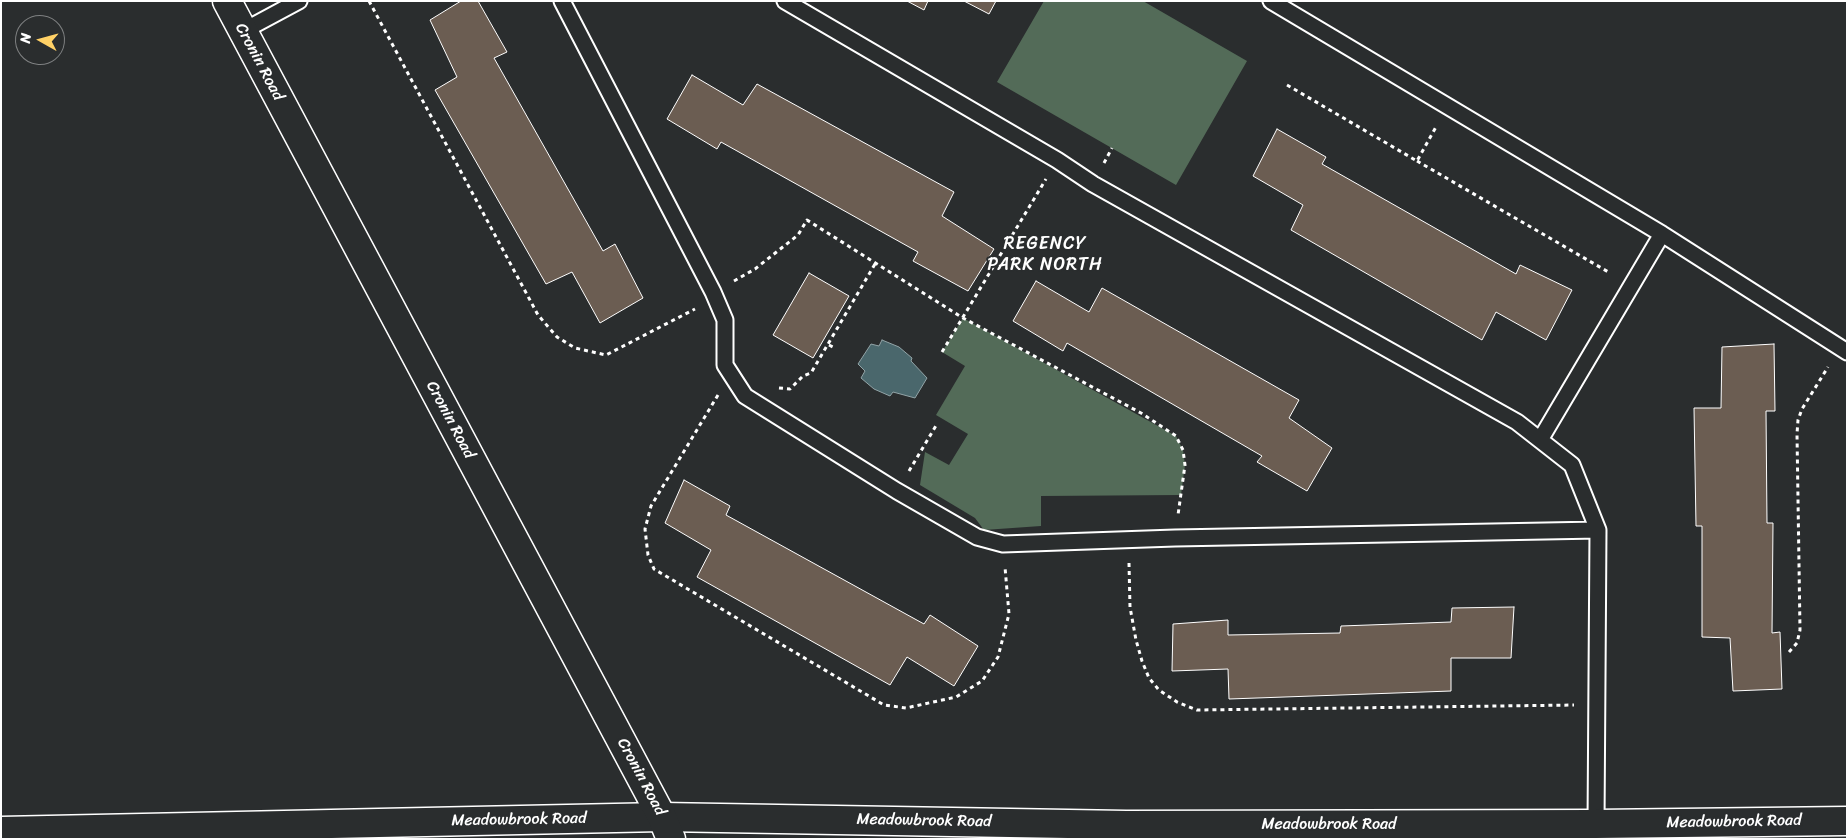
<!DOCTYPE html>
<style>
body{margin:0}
#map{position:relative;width:1848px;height:840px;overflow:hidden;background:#2a2d2e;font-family:Sriracha,sans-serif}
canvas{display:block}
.frame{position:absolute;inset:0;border:2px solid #fff;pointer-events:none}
.north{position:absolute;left:15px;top:15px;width:50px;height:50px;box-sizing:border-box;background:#2a2d2e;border:1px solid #7f8182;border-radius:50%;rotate:277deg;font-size:14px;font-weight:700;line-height:20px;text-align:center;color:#fff}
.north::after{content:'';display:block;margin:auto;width:18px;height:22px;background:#ffd166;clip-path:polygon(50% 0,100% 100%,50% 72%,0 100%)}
</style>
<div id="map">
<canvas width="1848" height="840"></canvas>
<div class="frame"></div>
<div class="north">N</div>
</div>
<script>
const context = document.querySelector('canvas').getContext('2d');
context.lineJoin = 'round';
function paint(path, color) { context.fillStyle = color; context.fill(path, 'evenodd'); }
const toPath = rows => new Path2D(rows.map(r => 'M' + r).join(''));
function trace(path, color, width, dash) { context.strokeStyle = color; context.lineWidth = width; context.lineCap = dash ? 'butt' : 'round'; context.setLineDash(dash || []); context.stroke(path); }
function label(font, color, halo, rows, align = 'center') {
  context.font = font + ' Sriracha,sans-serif'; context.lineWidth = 4; context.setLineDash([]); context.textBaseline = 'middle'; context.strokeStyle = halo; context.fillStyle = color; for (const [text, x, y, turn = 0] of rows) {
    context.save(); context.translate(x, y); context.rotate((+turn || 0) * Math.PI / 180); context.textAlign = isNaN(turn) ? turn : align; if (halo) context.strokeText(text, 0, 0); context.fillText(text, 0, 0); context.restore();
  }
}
paint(toPath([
 [1044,1,1143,1,1247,61,1176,185,997,82],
 [963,318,1176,436,1183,450,1185,465,1181,495,1041,496,1041,526,984,530,975,518,920,485,925,452,949,465,968,434,936,415,965,366,942,352]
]), '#536b58');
const water = toPath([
 [882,340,899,347,912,358,911,361,927,378,915,398,893,392,890,396,874,389,861,378,865,371,858,364,871,344,879,346,882,340]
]);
paint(water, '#4a676c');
trace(water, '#92a4a7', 1);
const building = toPath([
 [461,1,478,1,507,52,494,58,603,251,615,244,643,298,600,323,572,272,546,284,435,90,457,77,430,20,461,1],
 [907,1,928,1,924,10,907,1],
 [964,1,996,1,989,14,964,1],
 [692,75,743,105,757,84,954,192,942,216,994,249,968,291,913,261,918,252,721,142,717,149,667,119,692,75],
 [1277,129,1326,157,1322,164,1516,274,1520,265,1572,290,1546,340,1496,312,1482,340,1291,230,1303,205,1253,176,1277,129],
 [809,273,849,296,813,358,773,335,809,273],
 [1036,281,1089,312,1102,288,1299,400,1289,418,1332,448,1307,491,1257,462,1262,456,1067,343,1063,351,1013,321,1036,281],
 [1774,344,1775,411,1766,411,1767,523,1773,523,1772,633,1780,632,1782,689,1733,691,1730,638,1702,637,1702,526,1696,526,1694,408,1721,408,1722,347,1774,344],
 [684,480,730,506,726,515,924,624,930,615,978,646,954,686,907,657,890,685,697,577,711,550,665,523,684,480],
 [1514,607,1511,658,1451,658,1451,691,1229,699,1228,669,1172,671,1173,624,1228,620,1228,635,1340,633,1341,626,1451,622,1452,608,1514,607]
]);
paint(building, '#6b5d52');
trace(building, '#fff', 1);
const service = toPath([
 [562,1,713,292,725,320,725,365,745,396,897,491,977,537,1003,544,1175,538,1598,530],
 [785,1,1057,160,1093,184,1517,422,1572,465,1598,530,1596,824],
 [1271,1,1662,234,1847,352],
 [243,31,299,1],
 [1540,440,1662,234]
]);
const minor = toPath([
 [1,831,662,817,1126,825,1596,824,1847,821]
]);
const tertiary = toPath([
 [227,1,662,817,671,839]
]);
trace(service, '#fff', 19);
trace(minor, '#fff', 31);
trace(tertiary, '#fff', 31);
trace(toPath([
 [369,1,538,315,557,337,575,348,606,355,695,309],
 [1287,85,1417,161,1436,127],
 [1417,161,1610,273],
 [1104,163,1112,148],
 [734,281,755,269,798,235,807,220,963,318,1141,413,1176,436,1183,450,1185,465,1178,515],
 [829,345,835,348],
 [942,352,1046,179],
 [779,388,790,389,803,376,811,373,875,264],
 [718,395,651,506,645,529,648,555,654,569,884,705,906,708,956,697,982,681,998,657,1009,614,1005,567],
 [909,471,937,424],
 [1129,563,1130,607,1136,640,1142,661,1149,678,1159,690,1177,702,1197,710,1574,705],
 [1789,652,1797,643,1800,630,1797,434,1798,420,1802,409,1828,367]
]), '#fff', 3, [4, 4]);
trace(service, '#2a2d2e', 15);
trace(minor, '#2a2d2e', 28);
trace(tertiary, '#2a2d2e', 28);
label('16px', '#fff', '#2a2d2e', [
 ["Cronin Road",259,62,62],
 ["Cronin Road",450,420,62],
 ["Cronin Road",641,777,62],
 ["Meadowbrook Road",519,820,-1],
 ["Meadowbrook Road",924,821,1],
 ["Meadowbrook Road",1734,822,-1],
 ["Meadowbrook Road",1329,825]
]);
context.letterSpacing = '1px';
label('18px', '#fff', '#2a2d2e', [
 ["REGENCY",1045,244],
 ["PARK NORTH",1045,265]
]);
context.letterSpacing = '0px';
</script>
